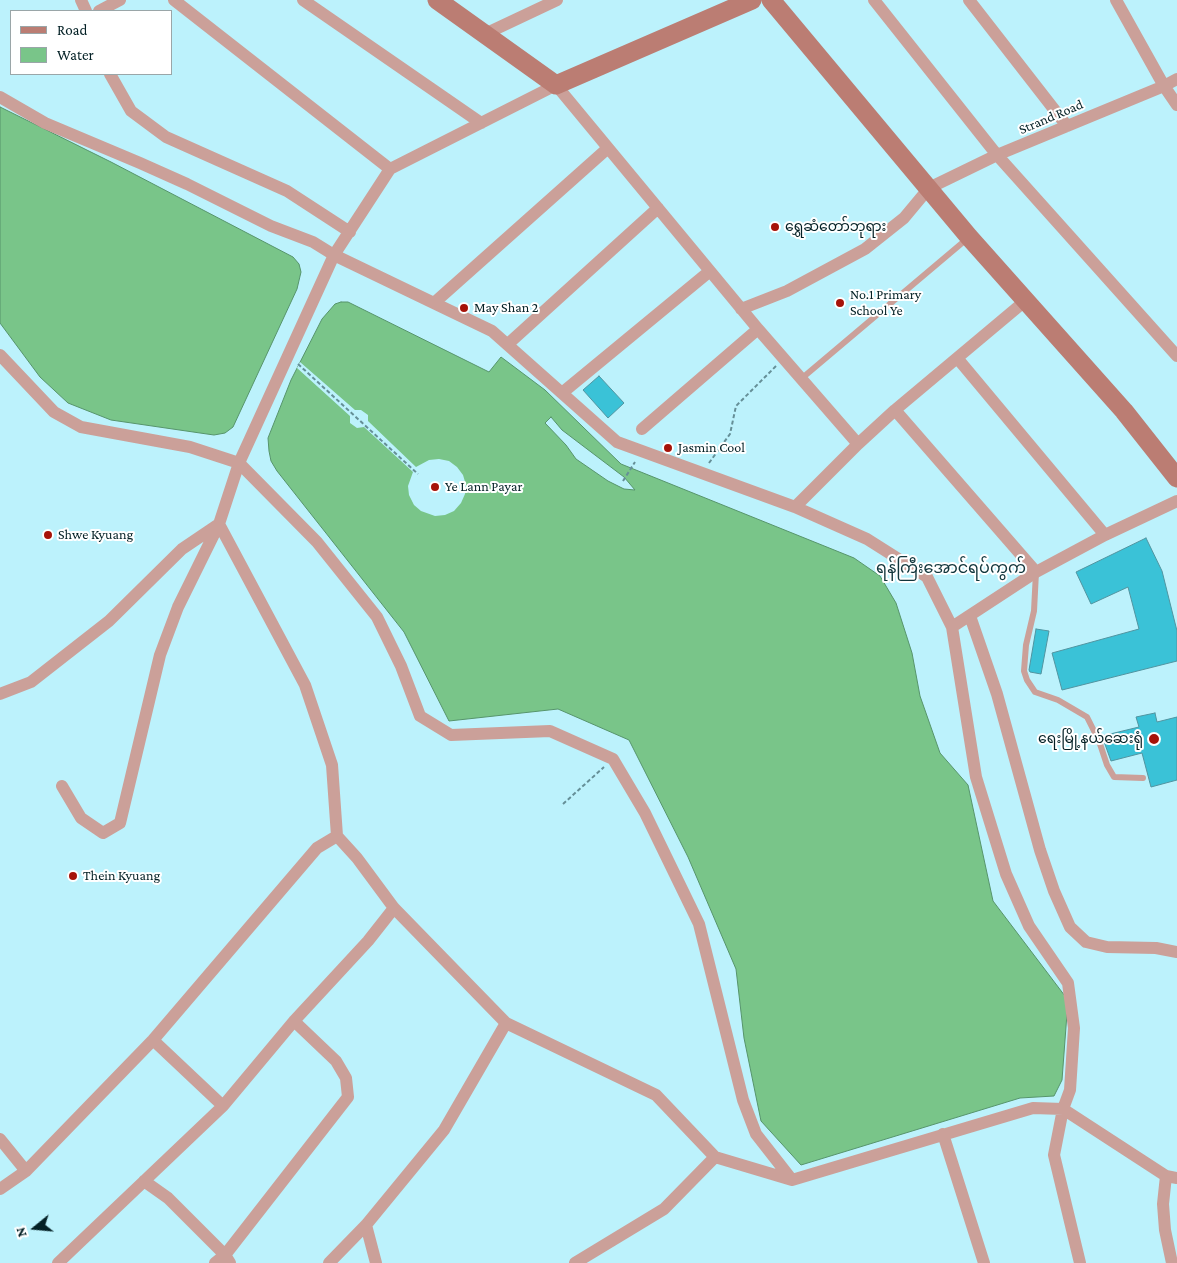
<!DOCTYPE html>
<meta charset="utf-8">
<style>
body{margin:0}
#map{position:relative;width:1177px;height:1263px;overflow:hidden;background:#bcf2fc;font-family:"Crimson Pro",serif}
canvas{display:block}
.legend{position:absolute;left:10px;top:10px;width:162px;height:65px;box-sizing:border-box;background:#fff;border:1px solid #9aa6a8;margin:0;padding:6px 9px;list-style:none;font-size:15px;color:#032025}
.legend li{display:flex;align-items:center;gap:10px;height:25px}
.legend b{width:25px;border:1px solid #9aa6a8}
.north{position:absolute;left:10px;top:1203px;width:50px;height:50px;-webkit-text-stroke:4px #fff;paint-order:stroke;rotate:253deg;font-size:14px;font-weight:700;line-height:20px;text-align:center;color:#032025}
.north::after{content:'';display:block;margin:auto;width:18px;height:22px;background:#032025;clip-path:polygon(50% 0,100% 100%,50% 72%,0 100%)}
</style>
<div id="map">
<canvas width="1177" height="1263"></canvas>
<ul class="legend">
<li><b style="height:6px;background:#bb7d73"></b>Road</li>
<li><b style="height:14px;background:#79c589"></b>Water</li>
</ul>
<div class="north">N</div>
</div>
<script>
const context = document.querySelector('canvas').getContext('2d');
context.lineJoin = 'round';
function paint(path, color) { context.fillStyle = color; context.fill(path, 'evenodd'); }
const toPath = rows => new Path2D(rows.map(r => 'M' + r).join(''));
function trace(path, color, width, dash) { context.strokeStyle = color; context.lineWidth = width; context.lineCap = dash ? 'butt' : 'round'; context.setLineDash(dash || []); context.stroke(path); }
function label(font, color, halo, rows, align = 'center') {
  context.font = font + ' "Crimson Pro","Noto Sans Myanmar",serif'; context.lineWidth = 4; context.setLineDash([]); context.textBaseline = 'middle'; context.strokeStyle = halo; context.fillStyle = color; for (const [text, x, y, turn = 0] of rows) {
    context.save(); context.translate(x, y); context.rotate((+turn || 0) * Math.PI / 180); context.textAlign = isNaN(turn) ? turn : align; if (halo) context.strokeText(text, 0, 0); context.fillText(text, 0, 0); context.restore();
  }
}
const water = toPath([
 [0,107,111,162,293,257,299,264,301,272,297,289,233,427,225,433,214,435,200,433,111,420,68,403,40,377,0,323,0,107],
 [341,302,348,302,489,372,501,357,545,390,621,464,854,558,880,576,896,603,912,653,920,696,940,753,968,785,993,901,1068,1000,1062,1080,1054,1096,1020,1098,801,1165,761,1121,744,1038,736,969,688,857,629,740,558,709,449,721,404,632,277,471,271,461,269,451,268,438,291,380,322,319,335,304,341,302],
 [551,417,562,430,624,477,635,490,624,489,608,481,576,459,566,445,545,423,551,417]
]);
paint(water, '#79c589');
trace(water, '#56946b', 1);
paint(toPath([
 [300,362,355,410,361,410,368,415,368,421,416,467,429,460,439,459,449,461,457,467,463,475,466,485,465,494,461,503,454,511,445,515,435,516,421,511,414,505,409,495,408,486,413,472,364,427,357,428,350,423,350,416,297,368]
]), '#bcf2fc');
const building = toPath([
 [599,376,624,403,608,418,583,390,599,376],
 [1146,538,1162,571,1177,631,1177,661,1062,690,1052,653,1139,629,1128,587,1091,604,1076,572,1146,538],
 [1036,629,1049,631,1041,674,1030,672,1029,670,1036,629],
 [1155,713,1157,722,1177,717,1177,780,1151,787,1142,753,1111,761,1102,736,1139,727,1136,717,1155,713]
]);
paint(building, '#3ac2d7');
trace(building, '#5194a0', 1);
trace(toPath([
 [298,364,418,474],
 [709,463,730,434,736,406,776,366],
 [623,481,635,462],
 [563,804,604,767]
]), '#658f97', 2, [4, 2.5]);
trace(toPath([
 [801,379,968,238],
 [1036,572,1034,611,1026,645,1024,671,1027,680,1035,692,1058,700,1087,717,1099,741,1107,765,1114,777,1143,778]
]), '#cba099', 6);
trace(toPath([
 [81,0,86,11],
 [174,0,390,169],
 [303,0,481,123],
 [874,0,997,155,1177,356],
 [969,0,1067,126],
 [1116,0,1164,86,1177,79],
 [99,11,120,0],
 [485,34,557,0],
 [110,74,131,111,166,137,287,191,350,232],
 [0,97,45,123,140,163,187,184,271,226,313,242,334,255,492,331,617,442,795,507],
 [1025,301,895,410,858,444,795,507,867,539,927,577,952,627,976,777,1006,874,1029,926,1068,983,1074,1028,1070,1090,1063,1109,1054,1155,1080,1263],
 [434,303,608,148],
 [741,309,787,291,865,249,904,218,929,188,997,155,1164,86,1177,105],
 [508,344,658,208],
 [0,355,54,412,81,427,190,447,239,463,317,542,377,617,401,666,420,716,451,735,550,731,613,759,645,813,699,924,743,1100,756,1134,792,1180,1033,1108,1063,1109,1166,1176,1177,1178],
 [958,359,1105,535],
 [562,393,710,271],
 [895,410,1036,572],
 [642,429,758,329],
 [970,616,997,694,1040,850,1054,891,1070,927,1086,942,1107,947,1156,948,1177,952],
 [952,627,1036,572,1105,535,1177,501],
 [0,694,31,682,109,621,182,549,219,524],
 [62,786,81,818,103,833,120,823,160,655,178,607,219,524],
 [153,1040,223,1106],
 [943,1134,984,1263],
 [0,1139,26,1171],
 [715,1157,656,1095,506,1023,394,908,357,858,337,836,332,765,305,685,219,524,239,463,334,255,390,169,556,85,758,329,858,444],
 [1166,1176,1163,1204,1165,1230,1172,1263],
 [144,1181,168,1198,225,1255,230,1263],
 [0,1189,26,1171,153,1040,317,848,337,836],
 [366,1225,376,1263],
 [58,1263,223,1106,294,1021,368,941,394,908],
 [215,1263,225,1255,348,1097,346,1078,336,1061,294,1021],
 [329,1263,366,1225,444,1130,506,1023],
 [575,1263,664,1209,715,1157,792,1180]
]), '#cba099', 12);
trace(toPath([
 [437,0,556,85,752,0],
 [771,0,969,237,1124,411,1177,478]
]), '#bb7d73', 19);
for (const [x, y, r, color] of [
 [775,227,5,"#a61309"],
 [840,303,5,"#a61309"],
 [464,308,5,"#a61309"],
 [668,448,5,"#a61309"],
 [435,487,5,"#a61309"],
 [48,535,5,"#a61309"],
 [1154,739,6,"#a61309"],
 [73,876,5,"#a61309"]
]) { const dot = new Path2D(); dot.arc(x, y, r, 0, 2 * Math.PI); context.fillStyle = color; context.fill(dot); trace(dot, '#fff', 2); }
label('14px', '#032025', '#fff', [
 ["Strand Road",1051,117,-23]
]);
label('14px', '#032025', '#fff', [
 ["ရွှေဆံတော်ဘုရား",785,227],
 ["No.1 Primary",850,295],
 ["School Ye",850,311],
 ["May Shan 2",474,308],
 ["Jasmin Cool",678,448],
 ["Ye Lann Payar",445,487],
 ["Shwe Kyuang",58,535],
 ["ရေးမြို့နယ်ဆေးရုံ",1143,739,"right"],
 ["Thein Kyuang",83,876]
], 'left');
label('16px', '#11363c', '#fff', [
 ["ရန်ကြီးအောင်ရပ်ကွက်",951,568]
]);
</script>
